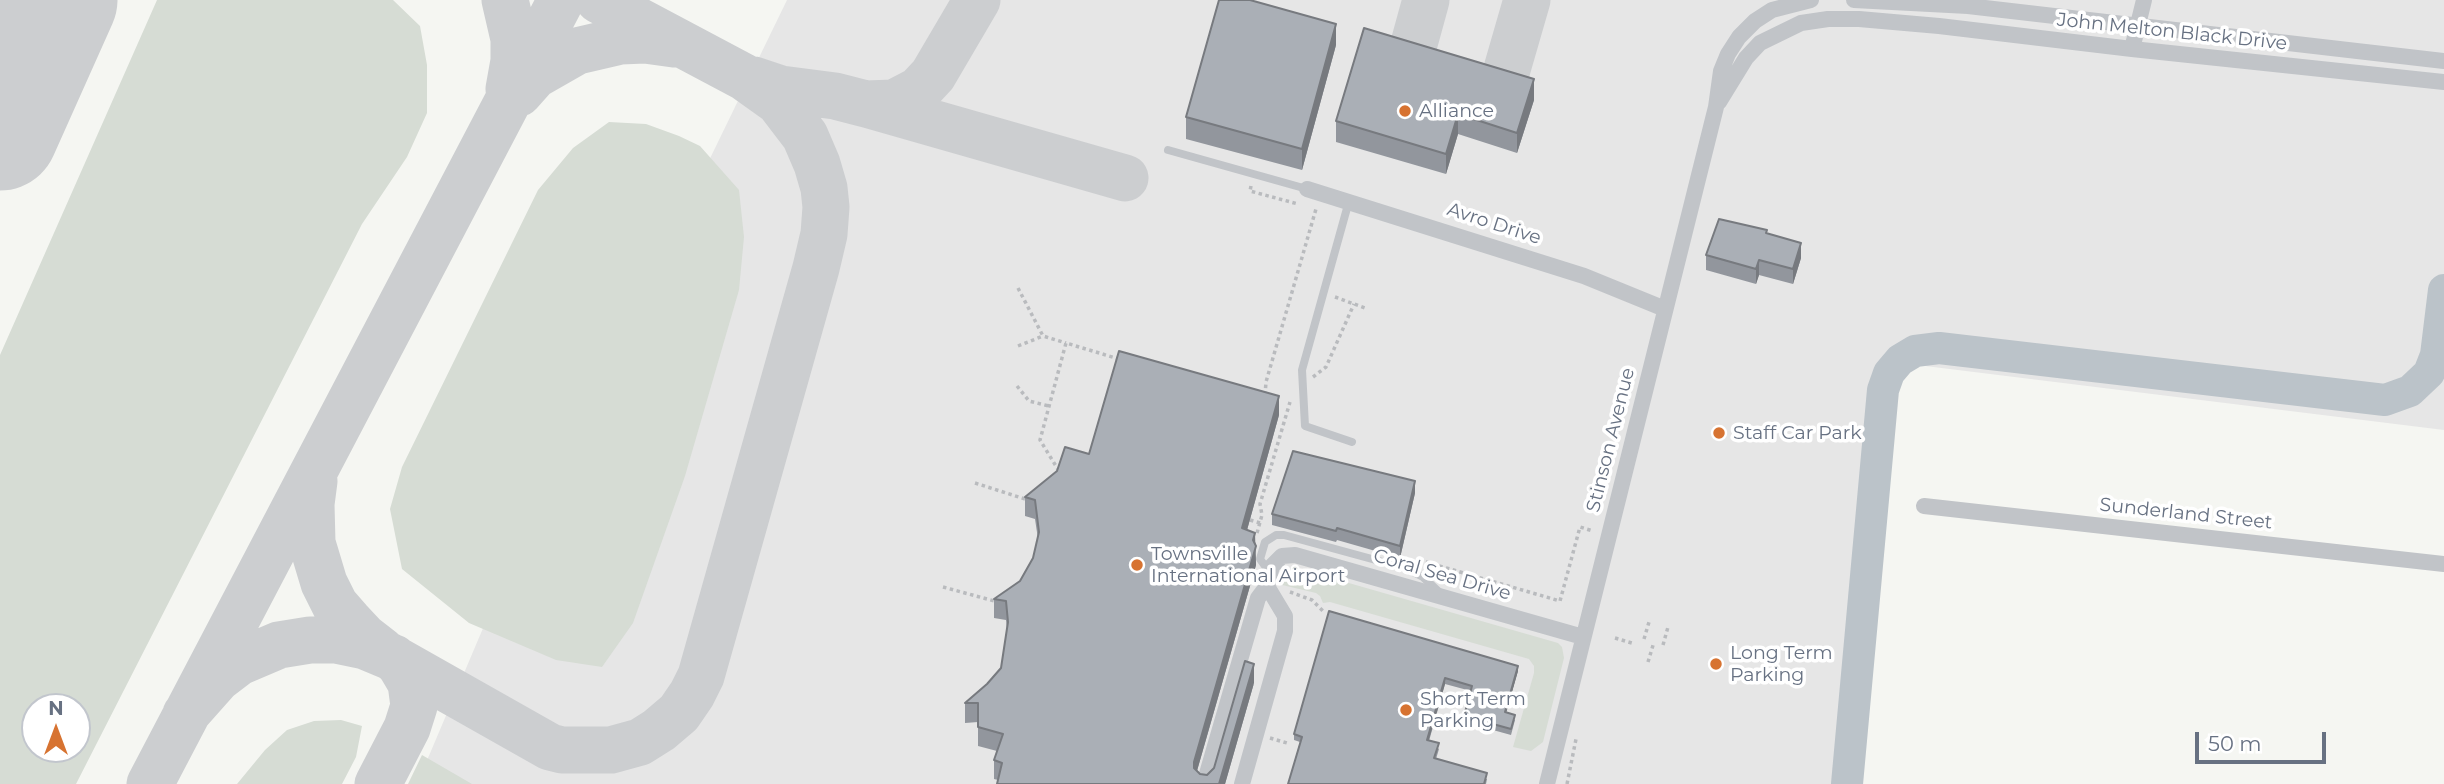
<!DOCTYPE html>
<style>
body{margin:0}
#map{position:relative;width:2444px;height:784px;overflow:hidden;background:#f5f6f2;font-family:Montserrat,sans-serif}
canvas{display:block}
.north{position:absolute;left:21px;top:693px;width:70px;height:70px;box-sizing:border-box;background:#fff;border:2px solid #c2c6cd;border-radius:50%;rotate:0deg;font-size:19px;font-weight:700;line-height:28px;text-align:center;color:#677182}
.north::after{content:'';display:block;margin:auto;width:24px;height:32px;background:#d77331;clip-path:polygon(50% 0,100% 100%,50% 72%,0 100%)}
.scale{position:absolute;left:2195px;top:732px;width:131px;height:32px;box-sizing:border-box;border:4px solid #677182;border-top:0;padding-left:9px;font-size:21px;line-height:24px;white-space:nowrap;color:#677182;-webkit-text-stroke:5px #fff;paint-order:stroke}
</style>
<div id="map">
<canvas width="2444" height="784"></canvas>
<div class="north">N</div>
<div class="scale">50 m</div>
</div>
<script>
const context = document.querySelector('canvas').getContext('2d');
context.lineJoin = 'round';
function paint(path, color) { context.fillStyle = color; context.fill(path, 'evenodd'); }
const toPath = rows => new Path2D(rows.map(r => 'M' + r).join(''));
function trace(path, color, width, dash) { context.strokeStyle = color; context.lineWidth = width; context.lineCap = dash ? 'butt' : 'round'; context.setLineDash(dash || []); context.stroke(path); }
function label(font, color, halo, rows, align = 'center') {
  context.font = font + ' Montserrat,sans-serif'; context.lineWidth = 7; context.setLineDash([]); context.textBaseline = 'middle'; context.strokeStyle = halo; context.fillStyle = color; for (const [text, x, y, turn = 0] of rows) {
    context.save(); context.translate(x, y); context.rotate((+turn || 0) * Math.PI / 180); context.textAlign = isNaN(turn) ? turn : align; if (halo) context.strokeText(text, 0, 0); context.fillText(text, 0, 0); context.restore();
  }
}
paint(toPath([
 [787,0,2444,0,2444,430,1901,363,1854,784,417,784,492,607]
]), '#e6e6e6');
paint(toPath([
 [157,0,393,0,420,26,427,65,427,113,407,157,362,224,76,784,0,784,0,355],
 [35,707,77,707,77,749,35,749],
 [609,122,646,124,679,136,700,146,739,190,744,237,739,290,685,476,633,623,602,667,556,660,469,623,402,569,390,509,402,467,538,190,573,148],
 [1293,567,1558,643,1562,647,1564,658,1543,742,1531,751,1513,747,1534,673,1534,666,1529,659,1330,602,1323,603,1320,596,1316,593,1278,584,1281,576],
 [341,720,362,726,356,757,342,784,237,784,265,750,287,730,314,721],
 [422,755,472,784,408,784]
]), '#d6dcd4');
trace(toPath([
 [1847,784,1883,390,1889,373,1900,360,1915,351,1939,348,2385,400,2410,391,2429,373,2436,355,2444,290]
]), '#bbc3c9', 32);
trace(toPath([
 [505,0,514,39,514,61,509,89],
 [1409,62,1426,0],
 [754,80,781,89,835,96,866,104,1125,178],
 [1501,90,1527,0],
 [519,93,535,75,577,51,620,41,645,40,674,44],
 [866,104,894,103,919,90,933,75,977,0],
 [314,481,311,504,312,543,324,583,335,605,349,621,364,637,382,651],
 [186,714,218,678,239,662,279,645,310,640,336,640,365,646,389,656,550,747,562,750,611,750,640,742,659,730,679,713,692,694,701,676,816,268,824,234,826,207,824,188,817,164,805,136,779,102,744,77,599,0],
 [150,784,561,0],
 [378,784,407,728,414,706,411,683,401,666,394,658]
]), '#ccced0', 47);
trace(toPath([
 [0,132,59,0]
]), '#ccced0', 117);
trace(toPath([
 [1251,186,1250,191,1298,204],
 [1018,288,1043,336,1066,343],
 [1335,297,1365,308],
 [1018,346,1043,336],
 [1313,377,1326,367,1354,304],
 [1017,386,1029,401,1049,406],
 [1265,395,1266,382,1316,209],
 [1059,471,1040,440,1066,343,1119,359],
 [975,483,1025,499],
 [1250,520,1260,523],
 [1257,533,1262,515,1260,504,1290,402],
 [1419,560,1560,601,1580,527,1593,531],
 [943,587,998,602],
 [1290,592,1312,600,1323,611],
 [1615,638,1635,644],
 [1644,639,1649,622],
 [1663,645,1668,627],
 [1648,662,1654,642],
 [1270,738,1287,743],
 [1567,784,1576,739]
]), '#b9bbbe', 3.5, [3.5, 3.5]);
trace(toPath([
 [1168,150,1307,189],
 [1349,201,1302,370,1305,426,1352,442],
 [1270,573,1260,559,1265,542,1276,535,1284,535,1405,568,1423,577,1440,593]
]), '#c1c4c8', 8);
trace(toPath([
 [1854,0,1968,6,2444,61],
 [2132,49,2144,0],
 [1719,102,1746,58,1760,43,1801,23,1828,19,1859,19,1939,26,2132,49,2444,82],
 [1307,189,1584,276,1665,309],
 [1924,506,2444,564],
 [1204,784,1258,598,1267,586],
 [1242,784,1285,631,1285,616,1267,586,1272,566,1282,556,1295,555,1583,637],
 [1547,784,1716,107,1721,71,1728,54,1739,37,1755,21,1772,10,1811,0]
]), '#c1c4c8', 16);
paint(toPath([
 [1336,45,1302,170,1186,139,1186,117],
 [1534,100,1517,153,1458,134,1446,174,1336,142,1336,121],
 [1767,233,1801,258,1793,284,1759,275,1756,284,1706,270,1706,255],
 [1279,415,1247,530,1255,544,1256,565,1197,771,1200,774,1207,775,1214,768,1254,683,1225,784,997,784,998,780,994,779,994,760,997,751,978,746,978,722,965,723,965,703,987,684,1001,668,1007,630,1006,620,994,618,994,599,1020,581,1033,558,1038,539,1035,519,1025,516,1025,497,1089,454],
 [1415,493,1400,558,1337,540,1336,542,1272,525,1272,514],
 [1329,611,1518,671,1506,712,1515,720,1511,735,1464,722,1464,716,1471,691,1445,684,1429,741,1439,749,1436,759,1487,779,1486,784,1288,784,1300,742,1294,740,1294,734]
]), '#92969d');
paint(toPath([
 [1336,24,1336,45,1302,170,1302,149],
 [1534,79,1534,100,1517,153,1517,133],
 [1458,114,1458,134,1446,174,1446,154],
 [1801,243,1801,258,1793,284,1793,269],
 [1759,260,1759,275,1756,284,1756,269],
 [1279,396,1279,415,1242,548,1242,528],
 [1415,481,1415,493,1400,558,1400,546],
 [1255,533,1256,565,1194,781,1194,762],
 [1254,664,1254,683,1225,784,1219,784],
 [1518,666,1518,671,1505,717,1505,712],
 [1445,678,1445,684,1427,746,1427,740]
]), '#777a7f');
const building = toPath([
 [1219,0,1250,0,1336,24,1302,149,1186,117,1219,0],
 [1364,28,1534,79,1517,133,1458,114,1446,154,1336,121,1364,28],
 [1719,219,1767,230,1766,233,1801,243,1793,269,1759,260,1756,269,1706,255,1719,219],
 [1119,351,1279,396,1242,528,1255,533,1253,540,1256,546,1194,762,1194,768,1200,774,1207,775,1214,768,1245,661,1254,664,1219,784,997,784,1002,763,994,760,1003,734,978,727,978,703,965,703,987,684,1001,668,1008,622,1006,601,994,599,1020,581,1033,558,1039,532,1035,500,1025,497,1057,471,1065,447,1089,454,1119,351],
 [1293,451,1415,481,1400,546,1337,528,1336,531,1272,514,1293,451],
 [1329,611,1518,666,1505,712,1515,715,1511,729,1464,716,1472,686,1445,678,1427,740,1439,743,1434,758,1487,773,1484,784,1288,784,1302,737,1294,734,1329,611]
]);
paint(building, '#aaafb6');
trace(building, '#777a7f', 2);
for (const [x, y, r, color] of [
 [1405,111,7,"#d77331"],
 [1719,433,7,"#d77331"],
 [1137,565,7,"#d77331"],
 [1716,664,7,"#d77331"],
 [1406,710,7,"#d77331"]
]) { const dot = new Path2D(); dot.arc(x, y, r, 0, 2 * Math.PI); context.fillStyle = color; context.fill(dot); trace(dot, '#fff', 2.5); }
label('19px', '#677182', '#fff', [
 ["John Melton Black Drive",2172,32,6],
 ["Avro Drive",1494,224,18],
 ["Stinson Avenue",1611,440,-76],
 ["Sunderland Street",2186,514,6],
 ["Coral Sea Drive",1442,575,16]
]);
label('19px', '#677182', '#fff', [
 ["Alliance",1419,111],
 ["Staff Car Park",1733,433],
 ["Townsville",1151,554],
 ["International Airport",1151,576],
 ["Long Term",1730,653],
 ["Parking",1730,675],
 ["Short Term",1420,699],
 ["Parking",1420,721]
], 'left');
</script>
